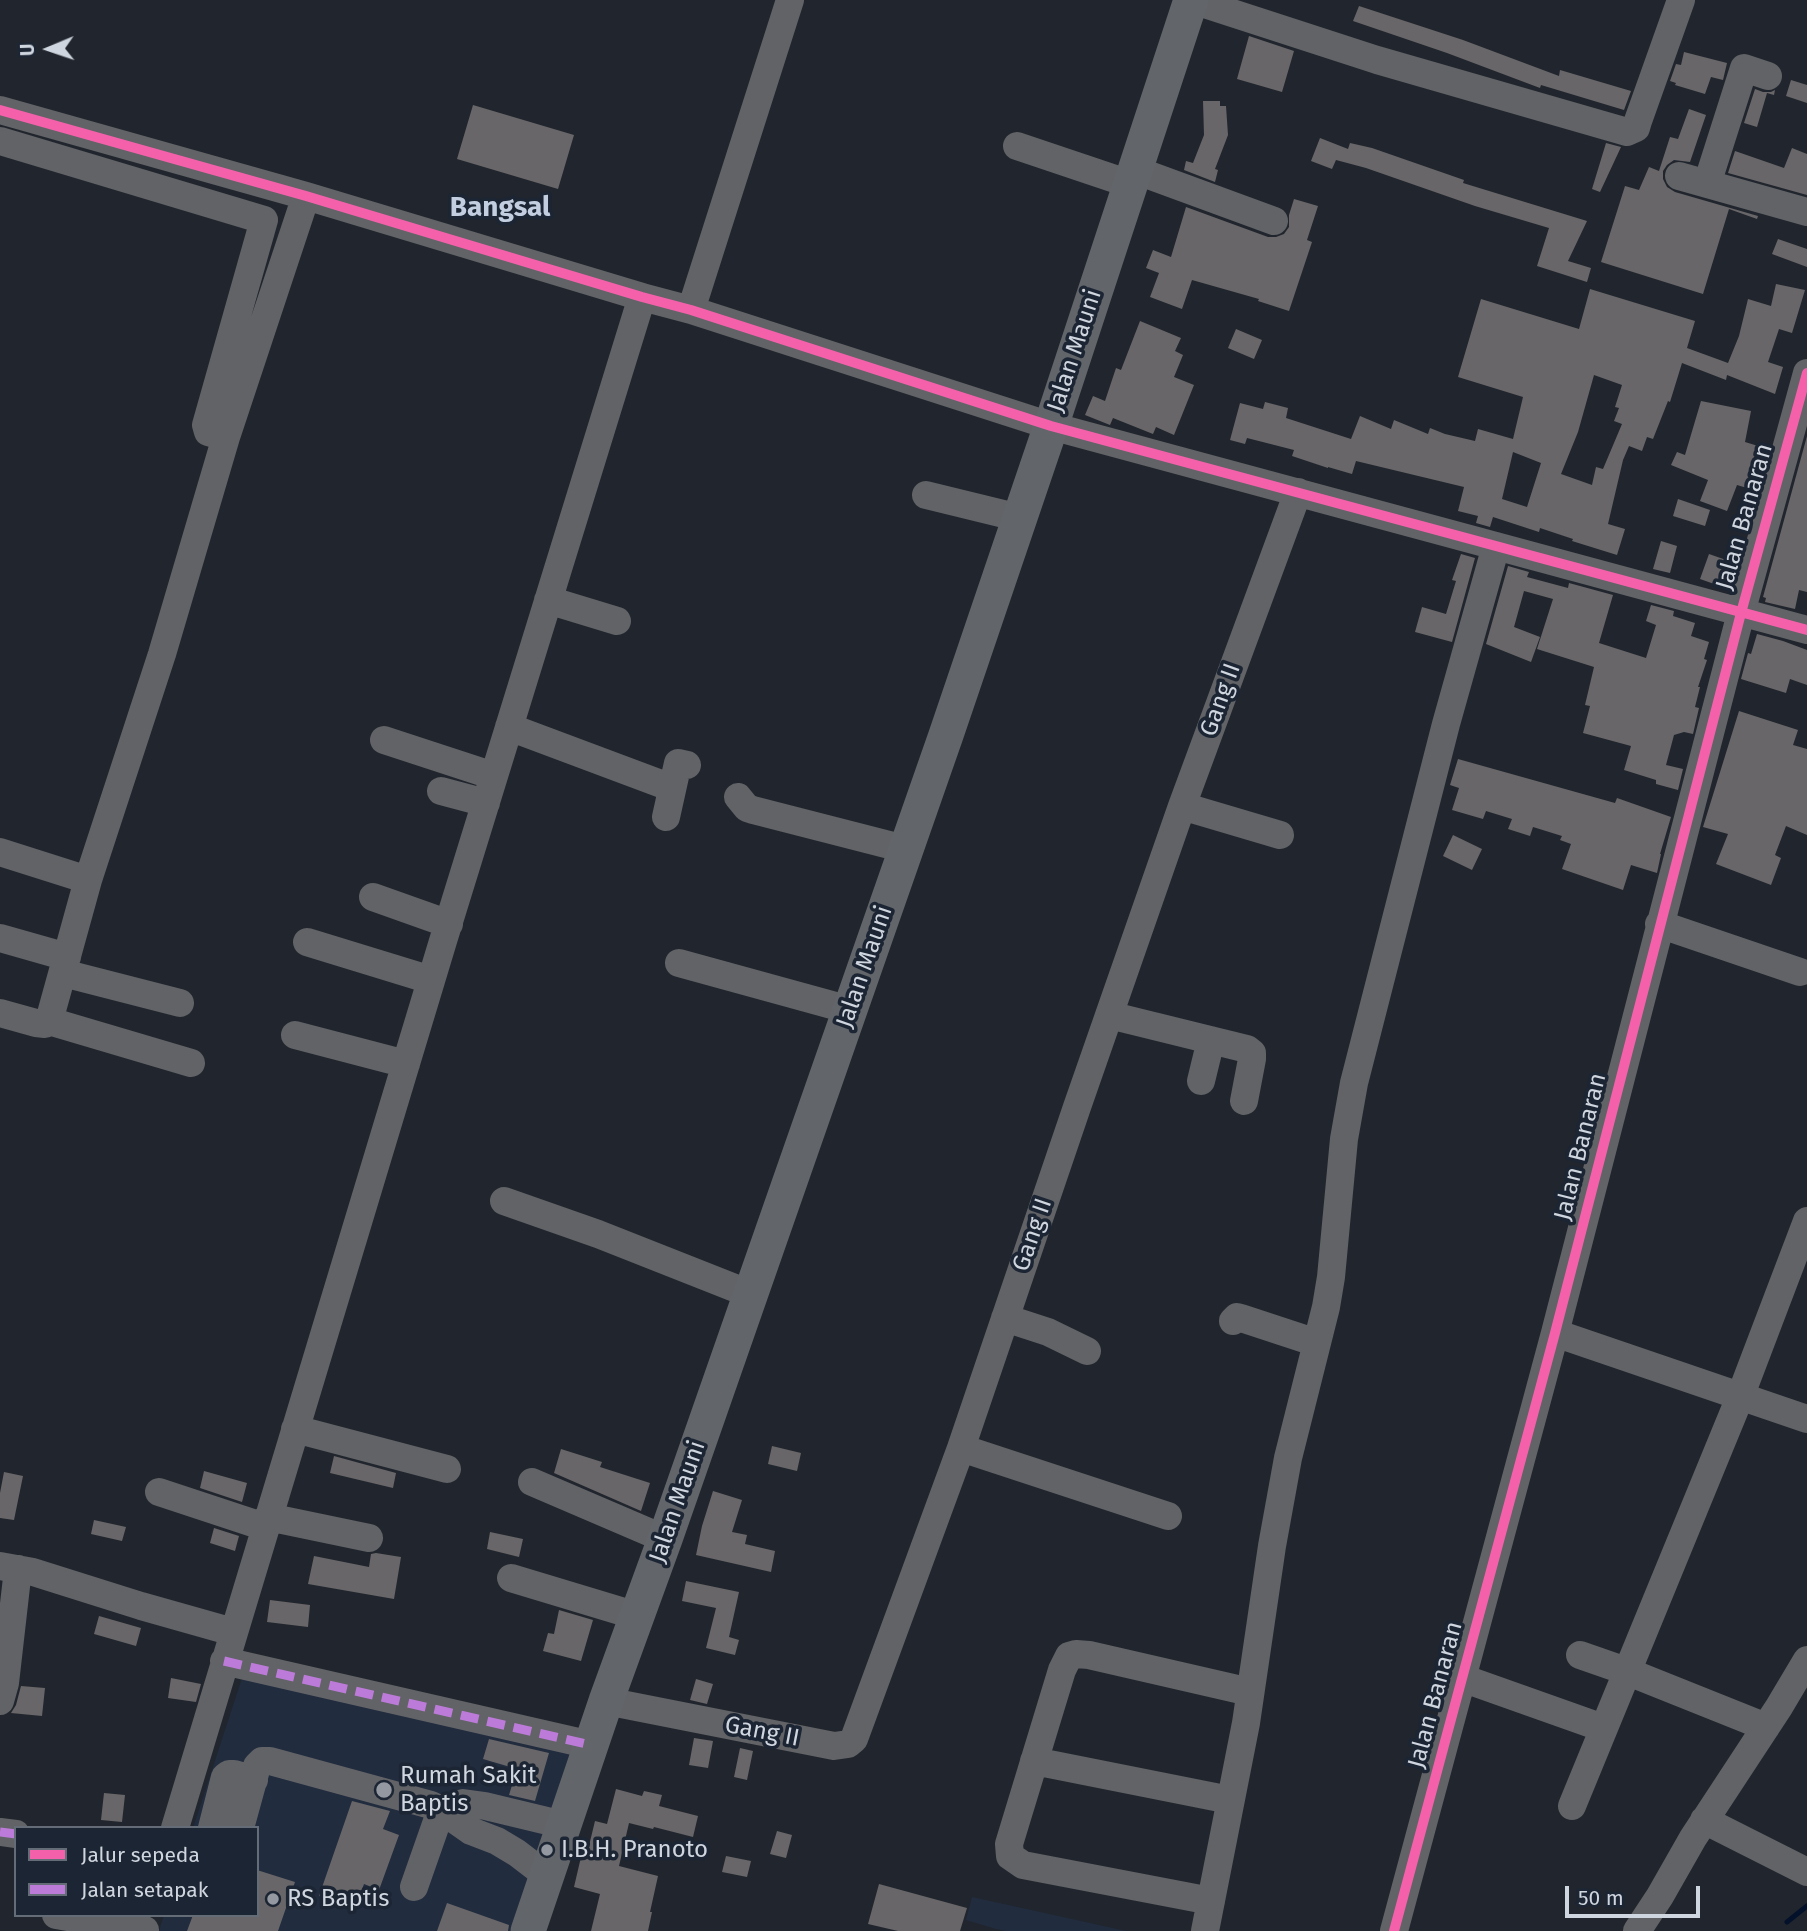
<!DOCTYPE html>
<style>
body{margin:0}
#map{position:relative;width:1807px;height:1931px;overflow:hidden;background:#21262e;font-family:"Fira Sans",sans-serif}
canvas{display:block}
.legend{position:absolute;left:14px;top:1826px;width:245px;height:91px;box-sizing:border-box;background:#1c2533;border:2px solid #646c78;margin:0;padding:9px 12px;list-style:none;font-size:21px;color:#d0d6df}
.legend li{display:flex;align-items:center;gap:14px;height:35px}
.legend b{width:35px;border:2px solid #646c78}
.north{position:absolute;left:14px;top:14px;width:70px;height:70px;-webkit-text-stroke:5px #1c2533;paint-order:stroke;rotate:268deg;font-size:19px;font-weight:700;line-height:28px;text-align:center;color:#d0d6df}
.north::after{content:'';display:block;margin:auto;width:24px;height:32px;background:#d0d6df;clip-path:polygon(50% 0,100% 100%,50% 72%,0 100%)}
.scale{position:absolute;left:1565px;top:1886px;width:135px;height:32px;box-sizing:border-box;border:4px solid #d0d6df;border-top:0;padding-left:9px;font-size:21px;line-height:24px;white-space:nowrap;color:#d0d6df;-webkit-text-stroke:5px #1c2533;paint-order:stroke}
</style>
<div id="map">
<canvas width="1807" height="1931"></canvas>
<ul class="legend">
<li><b style="height:9px;background:#f560ab"></b>Jalur sepeda</li>
<li><b style="height:9px;background:#bd7bd9"></b>Jalan setapak</li>
</ul>
<div class="north">U</div>
<div class="scale">50 m</div>
</div>
<script>
const context = document.querySelector('canvas').getContext('2d');
context.lineJoin = 'round';
function paint(path, color) { context.fillStyle = color; context.fill(path, 'evenodd'); }
const toPath = rows => new Path2D(rows.map(r => 'M' + r).join(''));
function trace(path, color, width, dash) { context.strokeStyle = color; context.lineWidth = width; context.lineCap = dash ? 'butt' : 'round'; context.setLineDash(dash || []); context.stroke(path); }
function label(font, color, halo, rows, align = 'center') {
  context.font = font + ' "Fira Sans",sans-serif'; context.lineWidth = 7; context.setLineDash([]); context.textBaseline = 'middle'; context.strokeStyle = halo; context.fillStyle = color; for (const [text, x, y, turn = 0] of rows) {
    context.save(); context.translate(x, y); context.rotate((+turn || 0) * Math.PI / 180); context.textAlign = isNaN(turn) ? turn : align; if (halo) context.strokeText(text, 0, 0); context.fillText(text, 0, 0); context.restore();
  }
}
paint(toPath([
 [244,1672,577,1753,512,1931,159,1931,164,1915,257,1915,257,1828,193,1828],
 [972,1897,1126,1931,1007,1931,996,1929,966,1920]
]), '#212c3e');
trace(toPath([
 [1787,1922,1807,1906]
]), '#04112b', 5);
paint(toPath([
 [1359,6,1463,40,1559,76,1560,70,1631,91,1624,110,1541,85,1540,88,1447,53,1353,21],
 [1249,36,1294,51,1282,92,1237,79],
 [1684,52,1727,63,1723,80,1711,77,1705,94,1675,85,1676,83,1670,81,1676,64,1681,65],
 [1791,80,1807,85,1807,103,1786,96],
 [1755,89,1763,92,1771,92,1775,90,1774,95,1767,93,1757,127,1744,123],
 [1203,101,1220,101,1220,106,1226,106,1228,135,1215,169,1218,170,1215,182,1184,170,1186,161,1193,163,1204,135],
 [473,105,574,135,558,189,457,159],
 [1689,109,1706,115,1690,162,1674,160,1667,165,1663,171,1663,179,1667,187,1675,192,1758,216,1757,219,1729,209,1703,294,1601,262,1625,186,1639,190,1649,167,1659,171,1670,137,1678,139],
 [1320,138,1348,149,1350,143,1372,148,1464,180,1463,183,1587,221,1568,261,1591,268,1587,282,1537,266,1549,228,1475,206,1366,168,1336,160,1332,169,1311,161],
 [1606,143,1621,147,1600,192,1592,189],
 [1792,148,1807,154,1807,195,1728,173,1735,151,1784,168],
 [1294,199,1318,206,1307,240,1312,242,1289,311,1258,301,1259,299,1192,280,1182,309,1150,297,1159,273,1146,268,1153,250,1171,257,1186,207,1268,237,1276,237,1284,234,1289,227,1289,215],
 [1778,239,1807,249,1807,267,1772,254],
 [1776,284,1805,290,1792,333,1779,329,1768,362,1783,367,1775,394,1727,375,1726,380,1682,363,1670,402,1668,401,1653,439,1647,437,1642,451,1629,446,1623,460,1608,524,1625,529,1617,555,1572,541,1573,539,1540,528,1539,532,1493,517,1490,527,1476,523,1478,516,1458,511,1464,487,1356,461,1352,474,1328,467,1328,468,1292,456,1294,450,1247,438,1245,444,1230,440,1240,403,1263,409,1265,402,1288,408,1286,418,1351,439,1360,416,1391,429,1394,420,1428,434,1430,428,1445,434,1475,441,1478,429,1513,439,1523,397,1458,377,1481,299,1579,329,1590,289,1695,321,1687,348,1728,363,1739,336,1748,299,1771,306],
 [1594,375,1622,385,1615,407,1619,408,1614,421,1622,424,1603,469,1596,467,1592,485,1561,474,1578,432],
 [1513,452,1541,463,1527,507,1502,499],
 [1140,321,1181,338,1175,351,1183,355,1174,377,1194,385,1174,435,1156,427,1153,434,1113,418,1110,425,1085,415,1093,396,1105,401,1116,368,1121,370],
 [1236,329,1262,340,1254,359,1228,348],
 [1701,401,1751,411,1745,442,1768,449,1757,491,1737,485,1727,511,1700,501,1708,480,1671,465,1677,452,1685,455],
 [1807,436,1807,592,1799,590,1795,609,1765,602,1766,598,1763,597],
 [1678,499,1710,510,1705,526,1673,516],
 [1661,541,1677,546,1670,573,1653,569],
 [1461,554,1475,558,1452,642,1415,632,1422,607,1446,614,1456,581,1452,580],
 [1709,554,1729,561,1720,586,1700,579],
 [1508,566,1529,572,1527,577,1568,588,1569,583,1613,595,1599,643,1646,658,1656,625,1646,621,1651,605,1674,611,1673,616,1695,623,1691,636,1709,642,1704,659,1707,660,1698,687,1700,687,1695,707,1699,708,1693,734,1684,732,1674,735,1666,765,1683,769,1678,790,1656,784,1656,780,1624,770,1631,746,1583,733,1590,706,1585,705,1594,667,1537,649,1553,599,1524,591,1514,627,1540,637,1531,662,1486,644],
 [1757,634,1783,641,1807,650,1807,685,1790,679,1786,693,1741,679,1748,653,1751,654],
 [1739,711,1798,730,1793,745,1807,749,1807,835,1786,826,1775,855,1781,858,1771,885,1716,864,1728,834,1703,827],
 [1458,759,1615,803,1617,798,1671,817,1660,854,1661,854,1657,873,1631,865,1623,890,1562,869,1571,844,1560,840,1562,836,1533,827,1530,836,1508,829,1512,819,1486,811,1483,819,1452,810,1459,788,1450,785],
 [1453,835,1482,849,1472,870,1443,856],
 [772,1446,801,1453,797,1471,768,1464],
 [561,1449,602,1462,600,1467,650,1483,641,1511,554,1473],
 [334,1456,396,1473,393,1488,330,1473],
 [204,1471,247,1483,242,1502,200,1488],
 [4,1472,23,1476,14,1520,0,1518,0,1493],
 [713,1491,742,1500,732,1532,747,1535,745,1544,775,1551,771,1572,696,1555,702,1526],
 [94,1520,126,1527,122,1541,91,1534],
 [214,1528,239,1536,235,1551,210,1543],
 [490,1532,523,1539,519,1557,487,1549],
 [376,1553,401,1557,394,1599,308,1584,314,1556,369,1567,371,1554],
 [686,1581,739,1592,729,1637,739,1640,735,1655,706,1648,716,1608,682,1601],
 [270,1600,310,1605,308,1627,267,1622],
 [559,1610,593,1620,581,1661,543,1651,548,1633,554,1634],
 [99,1616,141,1628,136,1646,94,1634],
 [171,1678,201,1684,196,1702,168,1698],
 [696,1679,713,1684,707,1704,690,1700],
 [21,1686,45,1688,42,1716,11,1713,16,1705],
 [694,1738,713,1741,708,1768,689,1765],
 [489,1739,549,1753,535,1801,509,1795,517,1769,483,1759],
 [740,1748,753,1751,747,1780,734,1777],
 [616,1789,642,1796,644,1791,662,1795,659,1806,698,1816,693,1837,654,1827,653,1829,629,1823,619,1866,658,1876,650,1912,652,1912,648,1931,591,1931,600,1894,574,1887,581,1857,586,1858,595,1821,607,1824],
 [104,1793,125,1795,122,1822,101,1820],
 [352,1801,390,1811,383,1829,399,1835,379,1890,364,1884,355,1909,319,1896],
 [777,1831,792,1835,786,1858,770,1854],
 [726,1856,751,1861,747,1877,722,1872],
 [257,1870,295,1882,278,1931,187,1931,193,1915,257,1915],
 [879,1884,967,1908,960,1931,898,1931,868,1924],
 [447,1903,509,1925,508,1931,437,1931]
]), '#686668');
trace(toPath([
 [1192,0,1377,60,1627,132,1636,128,1638,121,1681,0],
 [0,110,306,196,642,297,691,310,1051,426,1807,630],
 [0,141,264,220,206,425,208,432,226,437],
 [1017,146,1130,184],
 [1135,170,1274,221],
 [1679,176,1807,212],
 [1707,184,1744,68,1768,76],
 [691,310,790,0],
 [926,495,1020,518],
 [548,600,617,621],
 [509,727,672,788],
 [384,740,494,776],
 [441,791,486,803],
 [738,797,747,808,753,810,905,849],
 [1182,806,1280,835],
 [666,817,678,763,687,765],
 [0,852,88,880],
 [373,897,449,924],
 [1659,924,1800,972],
 [0,938,67,957],
 [307,942,431,980],
 [679,963,850,1010],
 [63,973,180,1003],
 [0,1013,36,1023,45,1024,49,1021,88,880,162,654,226,437,306,196],
 [1109,1015,1247,1049,1252,1053,1252,1059,1244,1101],
 [49,1021,191,1063],
 [295,1035,406,1064],
 [1201,1081,1211,1040],
 [504,1201,598,1234,750,1294],
 [1005,1318,1048,1332,1087,1351],
 [1233,1321,1237,1317,1241,1318,1317,1343],
 [1555,1333,1807,1419],
 [295,1429,447,1469],
 [961,1448,1168,1516],
 [532,1482,665,1539],
 [159,1492,265,1527],
 [268,1517,369,1538],
 [0,1566,33,1572,141,1606,233,1632],
 [511,1578,637,1616],
 [1580,1655,1626,1671,1766,1727],
 [224,1661,591,1745],
 [1462,1678,1603,1728],
 [0,1701,5,1683,18,1569],
 [606,1701,834,1746,848,1744,854,1739,961,1448,1077,1107,1182,806,1298,492],
 [1034,1761,1230,1800],
 [1572,1806,1740,1397,1807,1221],
 [1704,1820,1807,1872],
 [175,1828,443,941,642,297],
 [212,1828,225,1777,229,1774,234,1774,254,1780],
 [240,1828,257,1766,262,1761,270,1761,431,1805,441,1810,471,1831,497,1841,517,1853,547,1876],
 [0,1832,16,1834],
 [414,1887,441,1810,463,1803,485,1806,564,1825],
 [1211,1901,1023,1865,1010,1856,1009,1844,1062,1670,1069,1656,1076,1654,1089,1655,1250,1692],
 [56,1915,145,1930],
 [1205,1931,1246,1723,1272,1546,1288,1458,1326,1307,1331,1277,1344,1139,1354,1083,1446,724,1496,546],
 [1394,1931,1555,1333,1741,613,1807,373],
 [1637,1931,1660,1896,1693,1838,1779,1707,1807,1660]
]), '#626367', 28);
trace(toPath([
 [528,1931,606,1701,665,1539,946,735,1051,426,1191,0]
]), '#62656a', 35);
trace(toPath([
 [224,1661,591,1745],
 [0,1832,16,1834]
]), '#bd7bd9', 9, [18, 9]);
trace(toPath([
 [0,110,306,196,642,297,691,310,1051,426,1807,630],
 [1394,1931,1555,1333,1741,613,1807,373]
]), '#f560ab', 10);
for (const [x, y, r, color] of [
 [384,1790,9,"#9398a1"],
 [547,1850,7,"#9398a1"],
 [273,1899,7,"#9398a1"]
]) { const dot = new Path2D(); dot.arc(x, y, r, 0, 2 * Math.PI); context.fillStyle = color; context.fill(dot); trace(dot, '#1c2533', 2.5); }
label('24px', '#d0d6df', '#1c2533', [
 ["Jalan Mauni",1075,351,-72],
 ["Jalan Banaran",1745,517,-74],
 ["Gang II",1221,700,-70],
 ["Jalan Mauni",865,967,-71],
 ["Jalan Banaran",1581,1147,-76],
 ["Gang II",1033,1235,-71],
 ["Jalan Mauni",678,1502,-71],
 ["Jalan Banaran",1436,1695,-75],
 ["Gang II",762,1732,11]
]);
label('24px', '#d0d6df', '#1c2533', [
 ["Rumah Sakit",400,1776],
 ["Baptis",400,1804],
 ["I.B.H. Pranoto",561,1850],
 ["RS Baptis",287,1899]
], 'left');
label('bold 28px', '#c3cfe1', '#1c2533', [
 ["Bangsal",500,208]
]);
</script>
